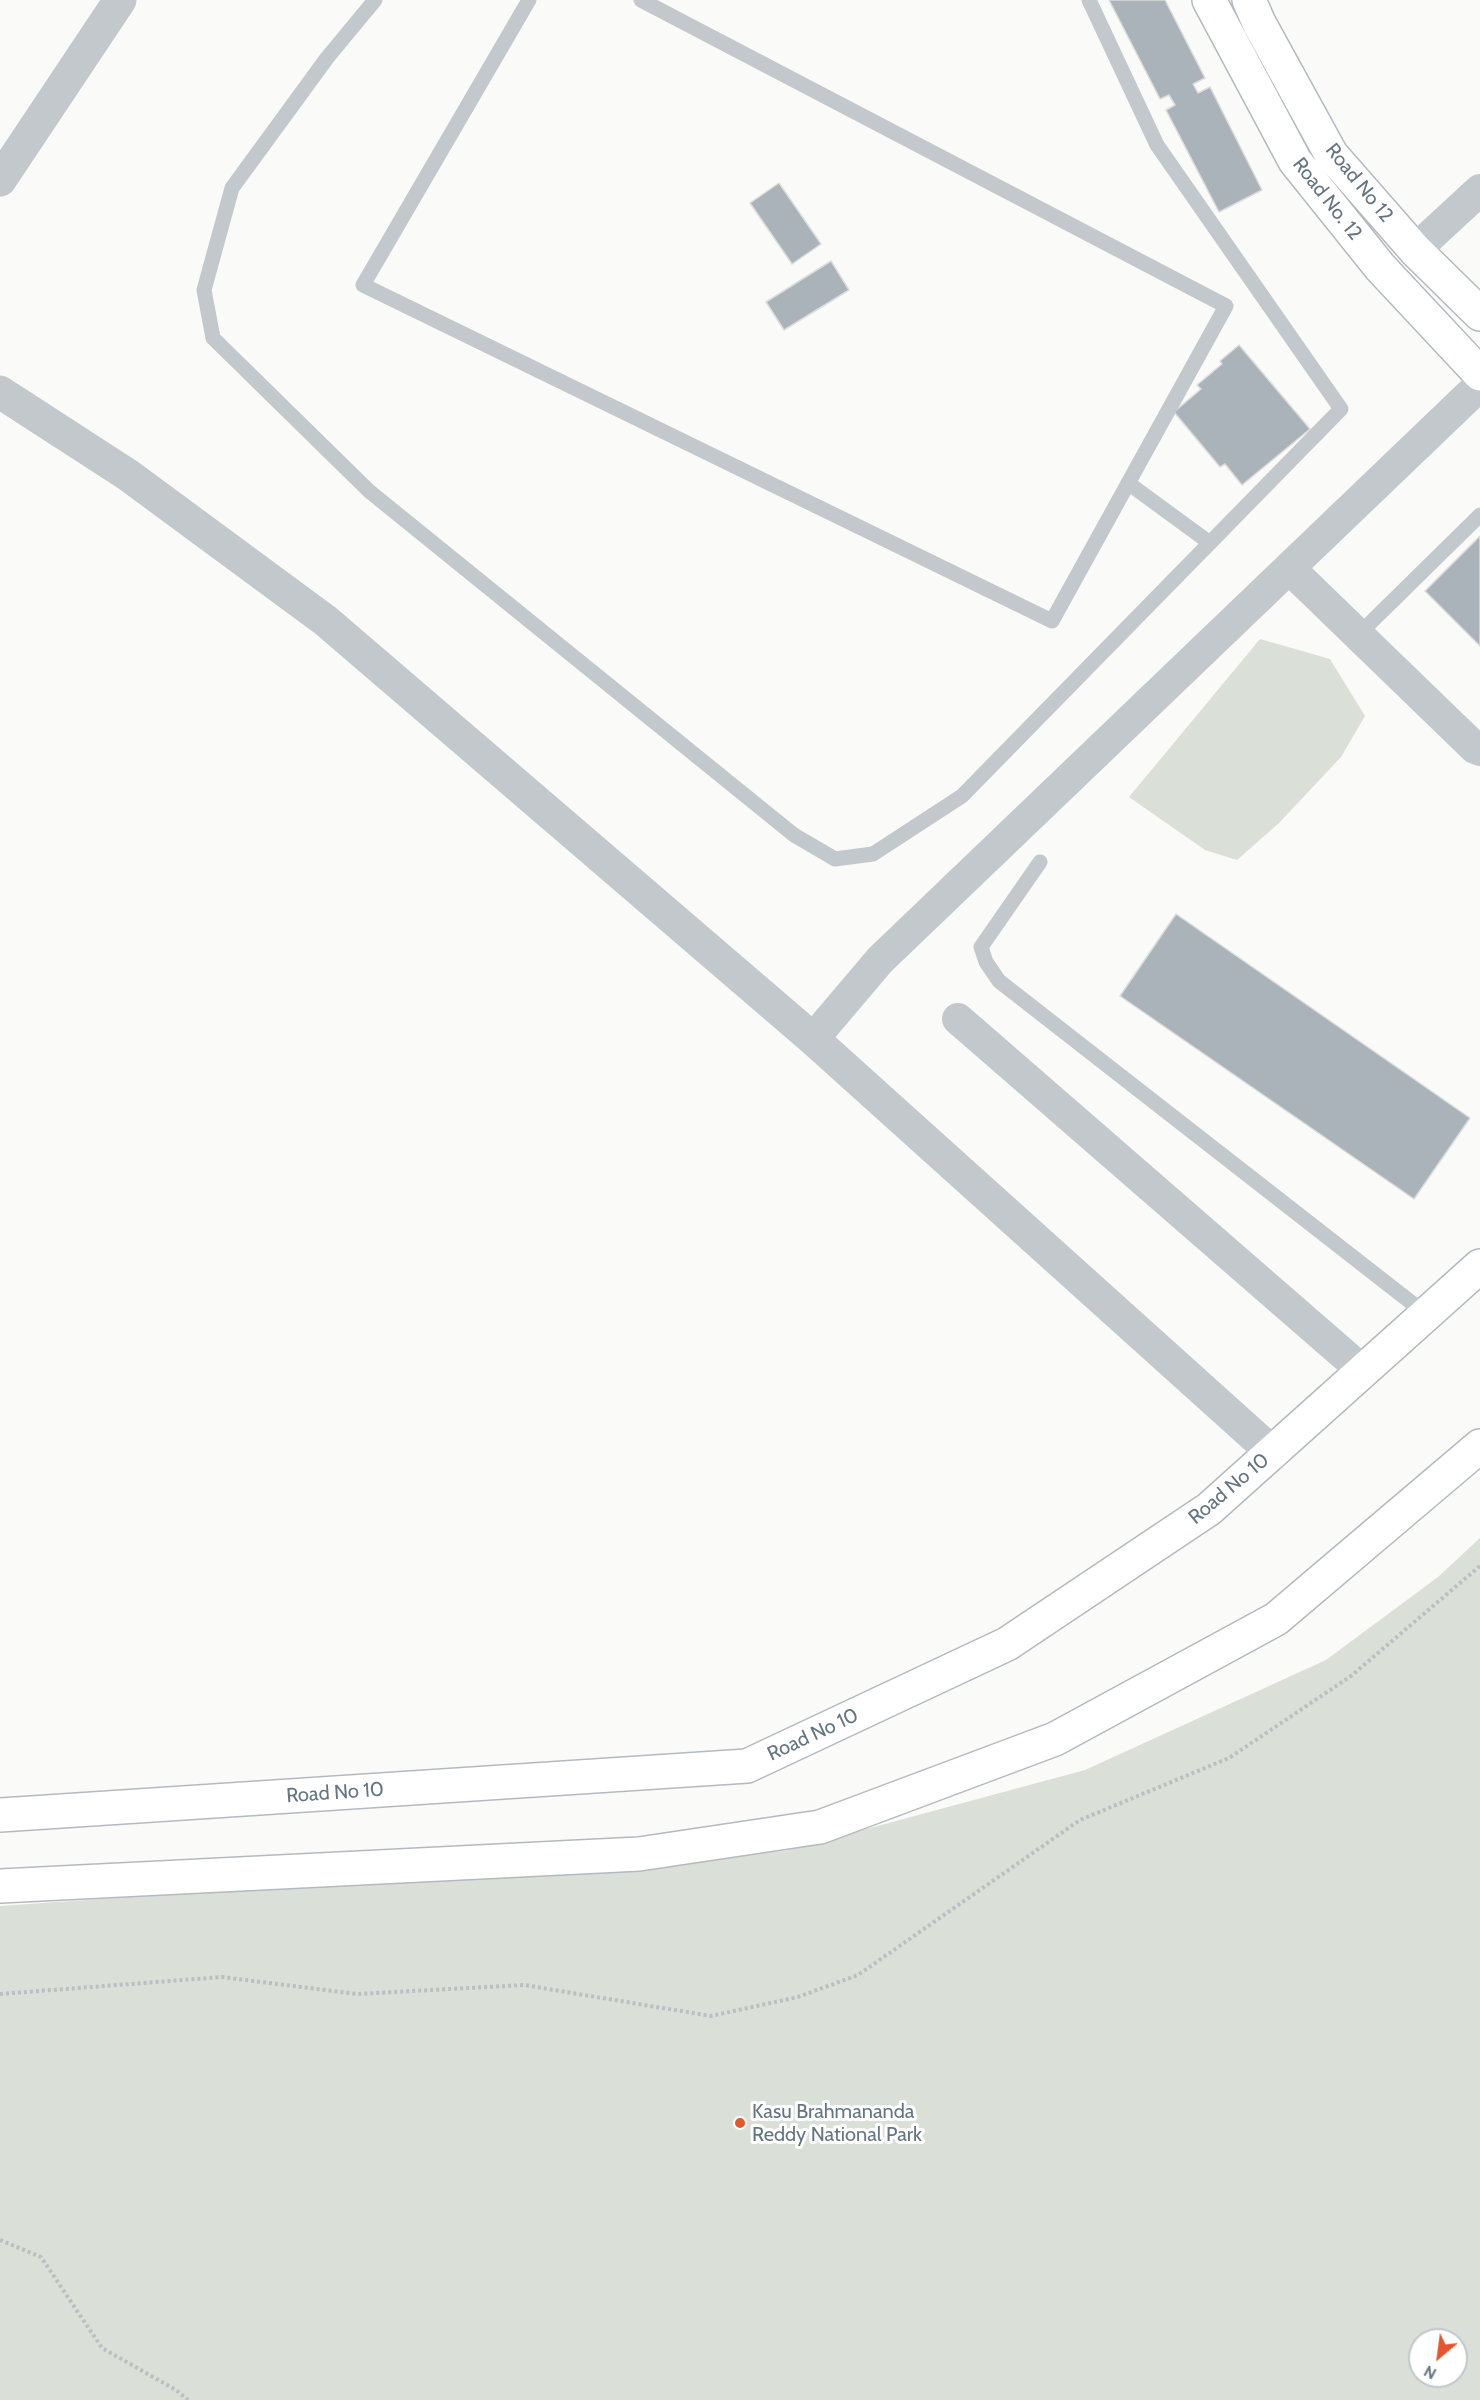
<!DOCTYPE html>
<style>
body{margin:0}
#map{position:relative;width:1480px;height:2400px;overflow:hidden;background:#fafaf8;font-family:Cabin,sans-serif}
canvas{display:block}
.north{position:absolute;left:1408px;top:2328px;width:60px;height:60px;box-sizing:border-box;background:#fff;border:2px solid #c1c8cd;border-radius:50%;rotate:209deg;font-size:16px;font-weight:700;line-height:24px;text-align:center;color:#657683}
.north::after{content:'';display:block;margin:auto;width:21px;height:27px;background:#e4572e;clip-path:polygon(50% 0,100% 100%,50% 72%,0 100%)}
</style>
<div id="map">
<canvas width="1480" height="2400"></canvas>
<div class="north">N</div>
</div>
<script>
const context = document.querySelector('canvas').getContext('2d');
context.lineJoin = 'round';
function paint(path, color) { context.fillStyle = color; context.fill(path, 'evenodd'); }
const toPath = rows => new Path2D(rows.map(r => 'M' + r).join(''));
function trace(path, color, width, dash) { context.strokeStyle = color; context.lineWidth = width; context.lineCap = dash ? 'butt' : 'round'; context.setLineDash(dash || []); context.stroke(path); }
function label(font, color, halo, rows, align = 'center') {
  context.font = font + ' Cabin,sans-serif'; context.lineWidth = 6; context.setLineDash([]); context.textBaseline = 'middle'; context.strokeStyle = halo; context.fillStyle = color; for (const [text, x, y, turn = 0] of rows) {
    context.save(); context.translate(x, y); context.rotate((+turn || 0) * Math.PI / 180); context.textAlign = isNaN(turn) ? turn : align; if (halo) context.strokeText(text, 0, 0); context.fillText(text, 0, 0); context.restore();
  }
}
paint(toPath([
 [1260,639,1330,659,1365,716,1341,757,1279,823,1237,860,1205,850,1129,797],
 [1480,1538,1480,2400,0,2400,0,1906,785,1851,1085,1770,1326,1660,1438,1577],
 [1420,2340,1456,2340,1456,2376,1420,2376]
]), '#dadfd7');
const building = toPath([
 [1109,0,1165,0,1205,78,1193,84,1198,93,1210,87,1262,190,1219,212,1166,110,1175,105,1169,95,1160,99,1109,0],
 [779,183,821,244,792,264,750,203,779,183],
 [831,261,849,290,784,330,766,302,831,261],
 [1239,345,1310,429,1242,485,1225,464,1220,467,1174,412,1201,389,1197,385,1222,364,1220,361,1239,345],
 [1480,536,1480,646,1425,591,1480,536],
 [1176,914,1470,1118,1414,1199,1120,996,1176,914]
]);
paint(building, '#aab3b9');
trace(building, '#dcdcda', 1.5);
const secondary = toPath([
 [1209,0,1295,161,1380,267,1480,374],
 [1249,0,1259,23,1331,154,1415,250,1480,314],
 [0,1815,747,1766,1007,1644,1209,1509,1480,1266],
 [0,1886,639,1854,820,1827,1055,1739,1276,1619,1480,1446]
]);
trace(secondary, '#b3babf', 36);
trace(toPath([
 [0,1994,222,1977,357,1994,524,1985,711,2016,798,1997,858,1975,1080,1820,1229,1758,1351,1676,1480,1566],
 [0,2240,41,2257,102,2348,176,2390,188,2400]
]), '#bbbfc2', 4, [3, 3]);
trace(toPath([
 [375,0,327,58,232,188,204,290,213,338,369,491,794,835,835,859,873,854,962,796,1341,409,1157,145,1089,0],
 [529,0,363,285,1052,621,1226,306,641,0],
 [1128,483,1210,543],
 [1358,635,1480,515],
 [1040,862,981,947,986,962,999,981,1426,1314]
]), '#c3c8cc', 15);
trace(toPath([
 [1415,250,1480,190],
 [1290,569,1475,748,1480,750],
 [958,1019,1363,1371],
 [813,1039,880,960,1480,385]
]), '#c3c8cc', 32);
trace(toPath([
 [0,180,120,0],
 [0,392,128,475,326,621,813,1039,1273,1453]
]), '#c3c8cc', 33);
trace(secondary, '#fff', 33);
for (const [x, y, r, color] of [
 [740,2123,6,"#e4572e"]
]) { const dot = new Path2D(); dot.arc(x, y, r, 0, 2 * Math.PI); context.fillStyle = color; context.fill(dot); trace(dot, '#fff', 2); }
label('20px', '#657683', '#fff', [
 ["Road No 12",1359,183,51],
 ["Road No. 12",1327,199,52],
 ["Road No 10",1229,1489,-40],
 ["Road No 10",813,1735,-25],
 ["Road No 10",335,1793,-4]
]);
label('20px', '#657683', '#fff', [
 ["Kasu Brahmananda",752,2112],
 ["Reddy National Park",752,2135]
], 'left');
</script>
